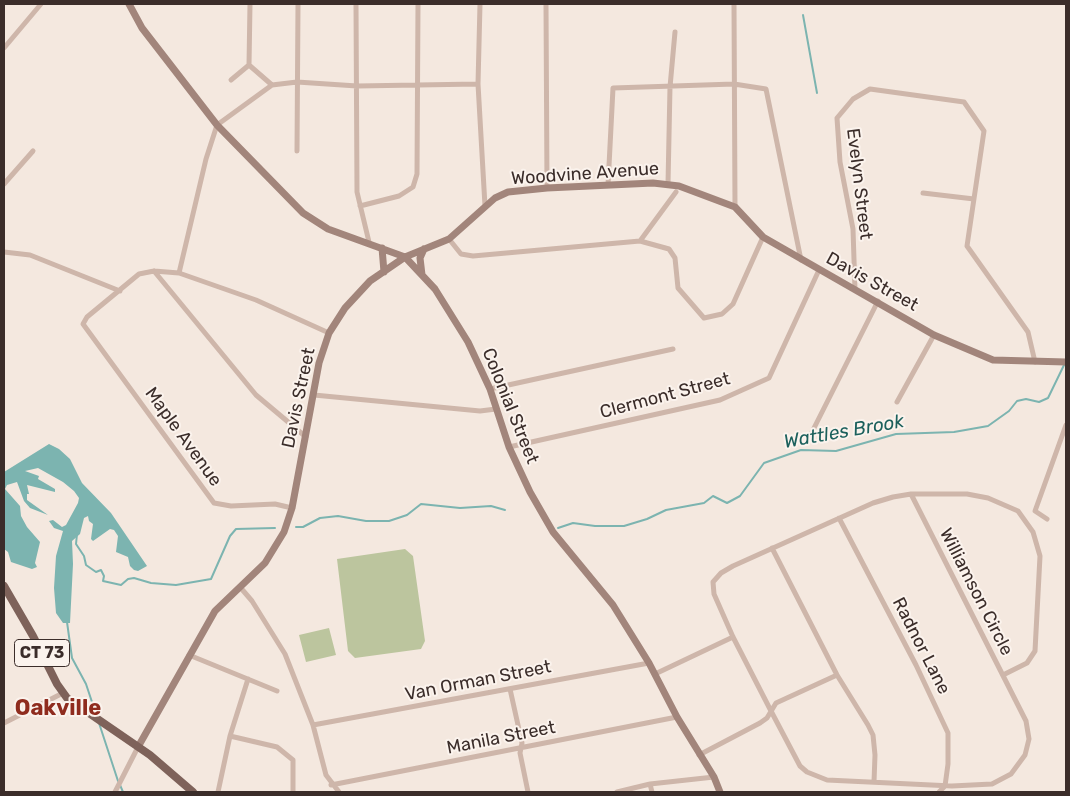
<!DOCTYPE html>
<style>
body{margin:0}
#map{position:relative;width:1070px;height:796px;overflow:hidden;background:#f4e8df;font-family:Rubik,sans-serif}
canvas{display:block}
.frame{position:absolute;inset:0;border:5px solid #3b2d2a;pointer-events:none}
</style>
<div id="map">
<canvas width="1070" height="796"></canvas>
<div class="frame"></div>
</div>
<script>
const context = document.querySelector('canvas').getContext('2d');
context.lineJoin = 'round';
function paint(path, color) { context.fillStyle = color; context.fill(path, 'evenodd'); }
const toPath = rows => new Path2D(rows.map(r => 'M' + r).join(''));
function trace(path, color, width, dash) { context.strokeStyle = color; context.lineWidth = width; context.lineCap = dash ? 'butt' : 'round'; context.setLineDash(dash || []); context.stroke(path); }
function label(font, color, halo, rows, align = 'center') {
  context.font = font + ' Rubik,sans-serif'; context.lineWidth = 4; context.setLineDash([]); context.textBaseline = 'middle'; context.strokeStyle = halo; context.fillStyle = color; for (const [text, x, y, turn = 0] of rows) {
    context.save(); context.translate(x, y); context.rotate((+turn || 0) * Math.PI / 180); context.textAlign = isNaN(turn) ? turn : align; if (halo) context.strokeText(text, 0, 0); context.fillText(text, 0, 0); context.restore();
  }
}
paint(toPath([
 [405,549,413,556,425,641,421,649,355,658,348,651,337,559],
 [329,628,336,655,306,662,299,635]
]), '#bcc59e');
paint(toPath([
 [49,444,59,449,70,459,82,483,111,513,147,566,138,571,134,570,130,566,128,557,116,552,118,536,114,530,110,529,93,541,91,539,93,524,89,521,88,516,84,518,80,534,72,541,73,564,70,623,63,623,56,613,54,588,56,556,63,531,54,528,49,521,53,520,62,527,66,525,78,503,79,498,74,491,63,482,38,468,25,471,39,476,38,479,55,489,55,492,27,485,29,494,27,494,27,500,48,515,30,508,24,501,17,482,7,485,5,489,20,506,21,516,27,527,40,542,35,563,37,567,32,569,11,562,8,552,4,549,4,472]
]), '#7cb4b0');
trace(toPath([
 [803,15,817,93],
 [296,527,303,527,320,518,338,516,366,521,389,521,407,515,421,504,460,508,491,506,505,510],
 [558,528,573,523,595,526,624,526,647,519,666,510,704,503,713,496,727,503,740,496,764,463,801,450,836,451,896,434,954,432,988,426,1009,411,1017,401,1026,399,1039,402,1048,398,1065,363],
 [77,534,76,544,84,556,86,565,96,572,101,570,104,576,103,581,121,585,128,579,134,578,151,583,176,585,211,579,230,536,236,529,275,528],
 [67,622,72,658,86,684,96,714],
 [99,723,118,781],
 [120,785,123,792]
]), '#7cb4b0', 2);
trace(toPath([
 [356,4,357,192,369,242],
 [480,4,478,84,485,206],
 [546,4,547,188],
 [734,4,735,207],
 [4,48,41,4],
 [249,65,272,85,297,82,357,86,478,84],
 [249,65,250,4],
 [231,80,249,65],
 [297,151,298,4],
 [4,184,33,151],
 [668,184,670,87,675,32],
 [608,185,613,88,734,84,766,89,801,260],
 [923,193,974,199],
 [360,206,399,196,413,187,417,174,418,4],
 [449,239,461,254,473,256,640,241,669,249,675,258,678,288,704,318,722,314,733,304,763,237],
 [640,241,676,192],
 [4,252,30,255,120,291],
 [154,271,256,395,306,437],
 [179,273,206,159,217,125,272,85],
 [855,290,853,229,840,162,837,118,853,99,870,89,964,102,984,131,967,246,1028,332,1035,362],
 [490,389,673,349],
 [314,395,480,411,496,409],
 [897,402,934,335],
 [812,432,878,301],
 [509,447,720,400,769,378,819,270],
 [911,494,1026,721,1029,739,1025,755,1011,774,992,784,952,786,827,780,807,772,800,766,771,711,733,637,714,594,713,582,721,573,733,566,873,503,893,497,911,494],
 [911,494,967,494,988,498,1018,511,1033,532,1040,556,1035,651,1027,663,1003,675],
 [292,508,275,504,231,506,214,503,83,324,87,317,139,274,154,271,179,273,256,300,329,333],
 [839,518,916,665,948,733,948,764,945,786,939,792],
 [1047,519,1035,511,1066,425],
 [772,548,837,675,868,725,873,735,875,755,874,782],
 [240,587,252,601,285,654,313,725,326,775,339,792],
 [189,655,277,691],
 [655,674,733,637],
 [510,689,522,743,520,753,528,792],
 [4,723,63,693],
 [313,725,649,663],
 [230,736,277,747,293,760,293,792],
 [699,755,760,723,767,718,776,703,837,675],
 [650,784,652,792],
 [331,785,677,717],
 [115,792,138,747],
 [218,792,230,736,248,679],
 [617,792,650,784,714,777]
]), '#ceb6aa', 5);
trace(toPath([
 [129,4,142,28,217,125,303,213,328,229,405,257,435,289,468,342,490,389,509,447,530,492,553,532,613,605,649,663,677,717,714,777,720,792],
 [382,248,384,272],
 [422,275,420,258,424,249],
 [138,747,215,611,265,563,284,532,292,508,319,363,329,333,345,308,370,281,405,257,449,239,495,198,508,192,547,188,653,183,679,186,735,207,763,237,934,335,993,360,1066,362]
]), '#a2857b', 7);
trace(toPath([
 [4,586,33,636,57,684,67,698,150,755,193,792]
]), '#7e625a', 8);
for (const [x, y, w] of [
 [42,653,55]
]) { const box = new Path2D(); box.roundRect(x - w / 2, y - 13.5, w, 27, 4); context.fillStyle = '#fbf3ed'; context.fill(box); trace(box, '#3b2d2a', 1); }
label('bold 16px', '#3b2d2a', null, [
 ["CT 73",42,653]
]);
label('18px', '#3b2d2a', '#fbf3ed', [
 ["Woodvine Avenue",585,174,-4],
 ["Evelyn Street",859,184,83],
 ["Davis Street",872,282,29],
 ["Clermont Street",665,396,-15],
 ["Davis Street",299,398,-78],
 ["Colonial Street",510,406,68],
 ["Maple Avenue",183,437,54],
 ["Williamson Circle",976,592,63],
 ["Radnor Lane",921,646,63],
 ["Van Orman Street",478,681,-11],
 ["Manila Street",501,738,-11]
]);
label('italic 19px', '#1c605c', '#fbf3ed', [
 ["Wattles Brook",844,432,-10]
]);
label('bold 22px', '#8f2c1e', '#fbf3ed', [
 ["Oakville",58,709]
]);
</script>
